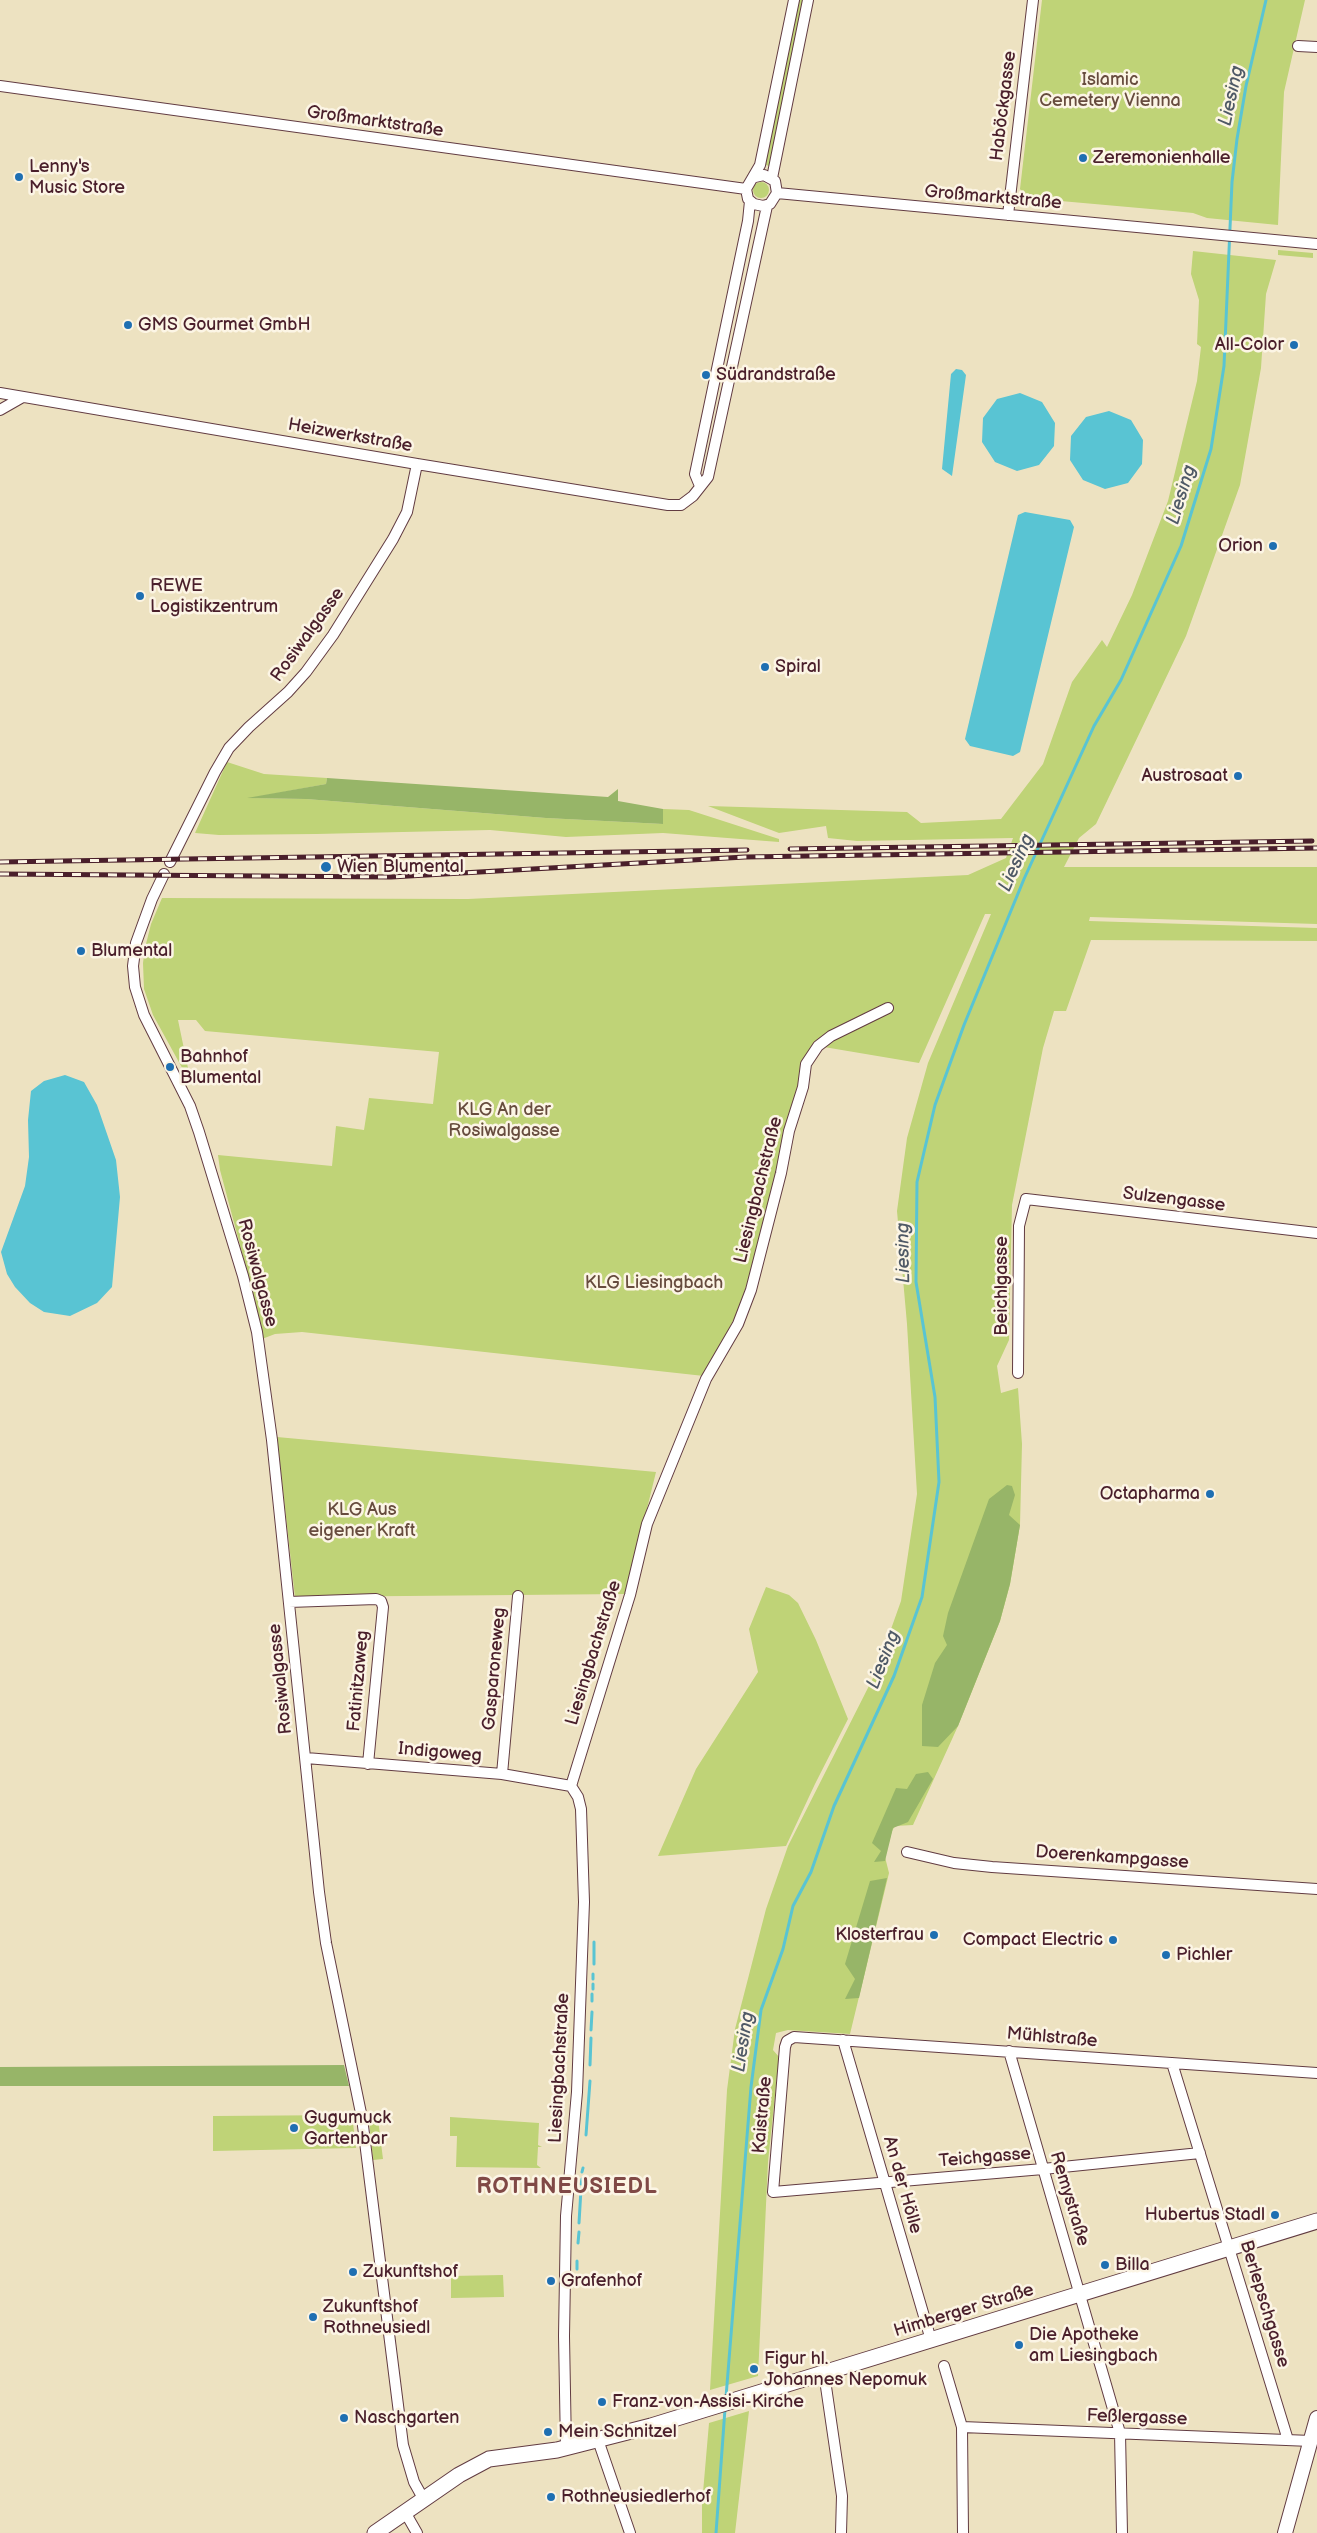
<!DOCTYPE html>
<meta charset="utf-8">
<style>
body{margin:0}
canvas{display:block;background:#ede2c1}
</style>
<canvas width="1317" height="2533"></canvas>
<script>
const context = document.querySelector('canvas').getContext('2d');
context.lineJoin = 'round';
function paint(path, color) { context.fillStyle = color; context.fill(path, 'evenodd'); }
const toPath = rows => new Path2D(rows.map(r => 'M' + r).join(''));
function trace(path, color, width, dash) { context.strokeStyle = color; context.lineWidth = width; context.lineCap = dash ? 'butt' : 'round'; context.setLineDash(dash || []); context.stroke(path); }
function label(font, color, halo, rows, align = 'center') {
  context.font = font + ' "Balsamiq Sans",sans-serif'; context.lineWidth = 5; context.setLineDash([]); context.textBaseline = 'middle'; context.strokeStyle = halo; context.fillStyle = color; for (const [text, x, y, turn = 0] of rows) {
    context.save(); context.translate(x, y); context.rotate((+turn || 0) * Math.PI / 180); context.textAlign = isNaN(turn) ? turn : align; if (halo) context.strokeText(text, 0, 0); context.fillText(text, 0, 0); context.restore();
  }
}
paint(toPath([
 [798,0,804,0,769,166,763,164],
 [1042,0,1305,0,1284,92,1278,225,1207,218,1193,213,1173,211,1027,198,1020,189],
 '753 190a8 8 0 1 1 16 0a8 8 0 1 1-16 0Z',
 [1278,250,1313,253,1313,258,1278,255],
 [1193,251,1276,260,1266,294,1261,368,1240,485,1186,636,1096,824,1079,838,1064,867,1317,867,1317,924,1090,917,1089,921,1317,928,1317,941,1091,940,1066,1011,1054,1011,1043,1048,1012,1205,1009,1340,997,1366,1001,1393,1018,1388,1022,1444,1020,1525,1010,1584,1000,1621,958,1726,913,1825,895,1826,892,1831,885,1857,889,1873,850,2034,788,2030,776,2033,773,2050,779,2057,768,2162,758,2376,710,2390,727,2090,735,2029,766,1909,788,1846,875,1674,901,1601,917,1494,907,1324,897,1211,907,1138,928,1063,991,914,985,914,919,1063,818,1046,803,1087,797,1087,758,1252,737,1313,704,1376,302,1332,275,1334,262,1339,253,1294,220,1170,218,1155,332,1166,336,1126,364,1130,369,1098,433,1104,439,1052,205,1031,196,1020,178,1020,189,1073,186,1075,153,1015,144,989,143,963,145,948,151,924,162,898,468,899,968,875,1006,858,1013,838,857,841,828,838,826,826,779,833,708,806,907,812,921,823,1001,819,1043,764,1072,682,1102,640,1107,647,1132,595,1168,501,1197,381,1201,347,1197,344,1199,300,1191,274],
 [227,762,264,774,327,778,326,784,251,798,306,799,546,818,663,824,663,809,689,810,779,839,779,842,663,833,566,837,490,830,316,834,219,835,195,833],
 [277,1437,656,1472,626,1594,295,1597],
 [766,1587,789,1595,798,1603,816,1640,848,1719,815,1784,786,1846,658,1856,696,1769,758,1672,749,1629],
 [352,2115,356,2148,213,2151,213,2116],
 [450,2117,539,2123,538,2145,542,2147,538,2147,537,2165,541,2168,456,2167,457,2136,450,2136],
 [378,2119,383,2159,373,2160,369,2120],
 [503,2275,504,2297,451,2298,451,2276],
 [749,2411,735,2533,702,2533,702,2504,709,2423]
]), '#bfd377');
paint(toPath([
 [327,778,608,797,618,789,618,801,663,809,663,824,546,818,306,799,247,798,326,784],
 [1007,1485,1012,1486,1015,1495,1009,1515,1020,1525,1010,1584,1000,1621,958,1726,938,1747,922,1746,922,1705,935,1663,947,1645,943,1636,948,1613,989,1499],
 [928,1772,933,1779,908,1822,893,1828,885,1861,874,1862,881,1851,872,1843,896,1788,907,1789,916,1774],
 [887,1878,859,1998,845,1999,855,1979,845,1964,870,1881],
 [344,2065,349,2086,0,2086,0,2067]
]), '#97b568');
paint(toPath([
 [956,369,962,370,966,375,952,476,942,469,951,374],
 [1020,393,1042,402,1055,423,1054,446,1039,465,1017,471,995,462,982,442,983,418,997,399],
 [1109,411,1131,420,1143,440,1142,464,1128,483,1105,489,1083,480,1070,460,1071,436,1086,417],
 [1025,512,1070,520,1074,527,1020,752,1013,756,970,746,965,739,1018,515],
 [65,1075,84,1082,97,1105,116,1160,120,1197,112,1287,97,1303,70,1316,44,1312,30,1303,15,1287,7,1274,1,1252,25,1186,29,1157,28,1120,31,1091,44,1081]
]), '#59c4d3');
trace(toPath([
 [594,1964,594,1942],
 [593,1979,593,1974],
 [593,1989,593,1984],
 [592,2001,592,1994],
 [591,2030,592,2012],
 [590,2065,591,2038],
 [586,2135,590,2081],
 [582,2172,583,2168],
 [581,2184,582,2179],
 [579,2223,581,2189],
 [578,2243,579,2232],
 [577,2269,577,2261],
 [726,2397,751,2087,761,2010,783,1949,793,1906,811,1872,834,1806,894,1676,922,1597,939,1482,935,1397,916,1282,917,1182,935,1105,964,1025,1024,879,1094,726,1121,680,1181,546,1211,449,1224,366,1232,182,1237,139,1246,86,1266,0],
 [716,2533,725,2409]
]), '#59c4d3', 3);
const minor = toPath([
 [1298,46,1317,47],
 [0,86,746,189],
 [755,177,764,175,775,181,777,193,770,204,763,206,754,204,748,199,746,189,760,165,794,0],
 [772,178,808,0],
 [777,193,1317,244],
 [1008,215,1033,0],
 [0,393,417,464,668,505,681,505,693,496,708,477,767,206],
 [0,410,21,398],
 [700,486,695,474,748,221,750,201],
 [170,862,215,772,229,748,249,727,288,692,306,672,333,635,393,539,407,512,417,464],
 [164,874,152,899,136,943,133,966,135,987,144,1015,190,1106,199,1132,243,1276,257,1332,272,1440,319,1892,326,1943,362,2118,403,2445,414,2482,424,2500],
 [1018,1373,1019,1226,1026,1199,1317,1233],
 [289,1602,376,1599,381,1601,383,1607,368,1764],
 [306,1758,502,1774,571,1786],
 [502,1774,518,1596],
 [571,1786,630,1595,647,1524,706,1379,738,1324,751,1290,781,1173,789,1131,803,1087,806,1064,818,1046,831,1036,888,1008],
 [907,1852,954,1863,992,1867,1317,1889],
 [843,2040,931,2340],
 [1009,2051,1120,2433,1122,2533],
 [1172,2063,1288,2440],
 [1200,2153,1043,2169,773,2192,785,2047,787,2041,794,2037,1317,2073],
 [944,2366,962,2427,963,2533],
 [824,2373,842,2496,841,2533],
 [962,2427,1311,2441],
 [598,2440,630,2533],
 [566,2448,564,2336,566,2216,577,2092,584,1902,581,1809,578,1797,571,1786],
 [405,2512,417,2533]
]);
const secondary = toPath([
 [1285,2533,1317,2418]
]);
const primary = toPath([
 [375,2533,459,2475,489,2459,557,2450,651,2426,1317,2221]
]);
trace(minor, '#623c42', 12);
trace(secondary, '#623c42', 16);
trace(primary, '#623c42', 17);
trace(minor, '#fff', 10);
trace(secondary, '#fff', 14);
trace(primary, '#fff', 15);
const rail = toPath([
 [790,849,1312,841],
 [0,862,747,850],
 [0,874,391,877,745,857,1317,848]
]);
trace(rail, '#4a1f2b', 5);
trace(rail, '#fcf5e5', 3, [9]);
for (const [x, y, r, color] of [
 [1083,158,5,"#1f6fb2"],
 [19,177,5,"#1f6fb2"],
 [128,325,5,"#1f6fb2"],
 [1294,345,5,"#1f6fb2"],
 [706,375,5,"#1f6fb2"],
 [1273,546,5,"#1f6fb2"],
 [140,596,5,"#1f6fb2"],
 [765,667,5,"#1f6fb2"],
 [1238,776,5,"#1f6fb2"],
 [326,867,6,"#1f6fb2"],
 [81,951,5,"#1f6fb2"],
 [170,1067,5,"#1f6fb2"],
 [1210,1494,5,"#1f6fb2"],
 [934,1935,5,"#1f6fb2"],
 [1113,1940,5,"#1f6fb2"],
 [1166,1955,5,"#1f6fb2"],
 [294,2128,5,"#1f6fb2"],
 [1275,2215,5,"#1f6fb2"],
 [1105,2265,5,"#1f6fb2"],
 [353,2272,5,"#1f6fb2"],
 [551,2281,5,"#1f6fb2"],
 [313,2317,5,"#1f6fb2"],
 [1019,2345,5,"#1f6fb2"],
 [754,2369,5,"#1f6fb2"],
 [602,2402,5,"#1f6fb2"],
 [344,2418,5,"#1f6fb2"],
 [548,2432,5,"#1f6fb2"],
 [551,2497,5,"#1f6fb2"]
]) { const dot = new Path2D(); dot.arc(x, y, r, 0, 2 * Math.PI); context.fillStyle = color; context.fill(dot); trace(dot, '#fcf5e5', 2); }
label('18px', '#674c3e', '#fcf5e5', [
 ["Islamic",1110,80],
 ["Cemetery Vienna",1110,101],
 ["KLG An der",504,1110],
 ["Rosiwalgasse",504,1131],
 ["KLG Liesingbach",654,1283],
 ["KLG Aus",362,1510],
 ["eigener Kraft",362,1531]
]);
label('18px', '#4a1f2b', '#fcf5e5', [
 ["Haböckgasse",1004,106,-83],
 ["Großmarktstraße",375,122,8],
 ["Großmarktstraße",993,198,5],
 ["Heizwerkstraße",350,436,10],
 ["Rosiwalgasse",308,635,-54],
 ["Liesingbachstraße",759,1190,-76],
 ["Sulzengasse",1174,1200,7],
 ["Rosiwalgasse",257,1273,75],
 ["Beichlgasse",1002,1286,-90],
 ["Liesingbachstraße",594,1653,-73],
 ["Gasparoneweg",495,1669,-85],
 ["Rosiwalgasse",281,1679,-96],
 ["Fatinitzaweg",359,1681,-85],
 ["Indigoweg",440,1753,5],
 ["Doerenkampgasse",1112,1858,4],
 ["Mühlstraße",1052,2038,5],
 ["Liesingbachstraße",560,2068,-87],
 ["Kaistraße",763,2115,-85],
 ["Teichgasse",985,2158,-5],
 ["An der Hölle",902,2185,74],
 ["Remystraße",1069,2199,73],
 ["Berlepschgasse",1264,2304,73],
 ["Himberger Straße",964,2311,-17],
 ["Feßlergasse",1137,2418,2]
]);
label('18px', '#4a1f2b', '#fcf5e5', [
 ["Zeremonienhalle",1093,158],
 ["Lenny's",29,167],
 ["Music Store",29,188],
 ["GMS Gourmet GmbH",138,325],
 ["All-Color",1284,345,"right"],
 ["Südrandstraße",716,375],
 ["Orion",1263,546,"right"],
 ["REWE",150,586],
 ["Logistikzentrum",150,607],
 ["Spiral",775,667],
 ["Austrosaat",1228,776,"right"],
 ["Wien Blumental",337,867],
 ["Blumental",91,951],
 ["Bahnhof",180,1057],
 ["Blumental",180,1078],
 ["Octapharma",1200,1494,"right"],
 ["Klosterfrau",924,1935,"right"],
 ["Compact Electric",1103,1940,"right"],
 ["Pichler",1176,1955],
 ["Gugumuck",304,2118],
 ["Gartenbar",304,2139],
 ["Hubertus Stadl",1265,2215,"right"],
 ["Billa",1115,2265],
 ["Zukunftshof",363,2272],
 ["Grafenhof",561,2281],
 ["Zukunftshof",323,2307],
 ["Rothneusiedl",323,2328],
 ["Die Apotheke",1029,2335],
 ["am Liesingbach",1029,2356],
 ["Figur hl.",764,2359],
 ["Johannes Nepomuk",764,2380],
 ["Franz-von-Assisi-Kirche",612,2402],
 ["Naschgarten",354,2418],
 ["Mein Schnitzel",558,2432],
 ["Rothneusiedlerhof",561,2497]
], 'left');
label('italic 19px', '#4f5966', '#fcf5e5', [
 ["Liesing",1232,96,-78],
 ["Liesing",1182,495,-73],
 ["Liesing",1017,863,-66],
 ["Liesing",904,1253,-91],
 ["Liesing",884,1660,-69],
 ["Liesing",744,2042,-81]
]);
context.letterSpacing = '1px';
label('bold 22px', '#804946', '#fcf5e5', [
 ["ROTHNEUSIEDL",567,2187]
]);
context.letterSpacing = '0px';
</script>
